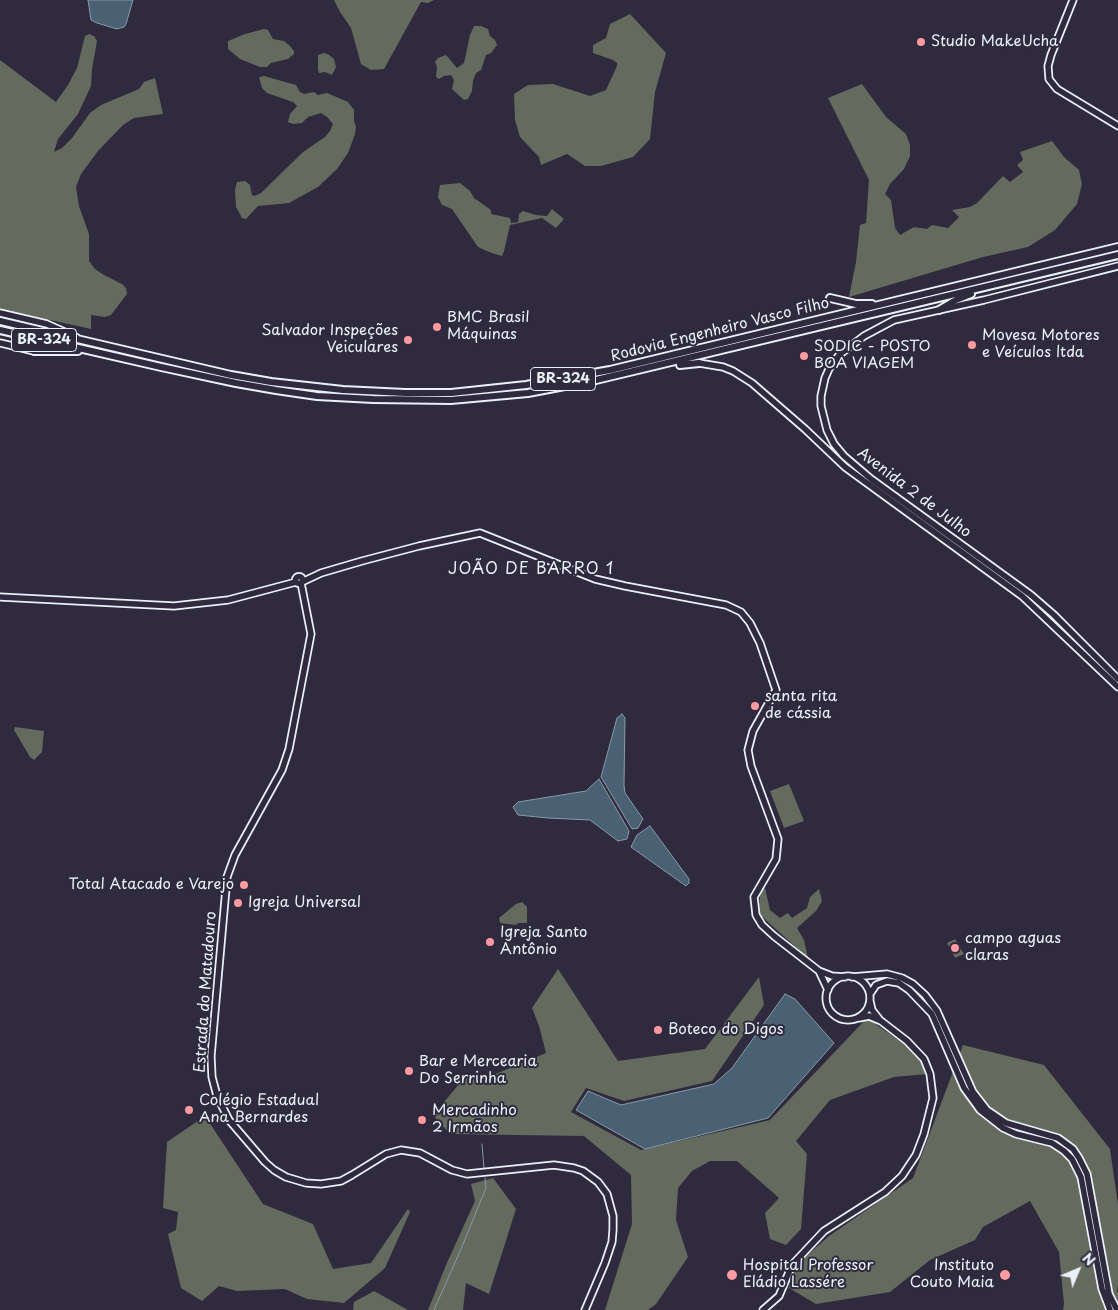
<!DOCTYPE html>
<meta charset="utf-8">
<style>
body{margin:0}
#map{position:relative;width:1118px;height:1310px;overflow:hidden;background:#2f2a3d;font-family:"Playpen Sans",sans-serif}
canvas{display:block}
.north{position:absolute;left:1053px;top:1245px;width:50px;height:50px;-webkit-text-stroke:4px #2f2a3d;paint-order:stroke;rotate:45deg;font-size:14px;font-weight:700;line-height:20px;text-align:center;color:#e8f1f8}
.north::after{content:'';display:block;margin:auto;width:18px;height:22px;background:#e8f1f8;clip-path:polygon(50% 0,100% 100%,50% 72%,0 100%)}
</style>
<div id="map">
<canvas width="1118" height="1310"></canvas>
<div class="north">N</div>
</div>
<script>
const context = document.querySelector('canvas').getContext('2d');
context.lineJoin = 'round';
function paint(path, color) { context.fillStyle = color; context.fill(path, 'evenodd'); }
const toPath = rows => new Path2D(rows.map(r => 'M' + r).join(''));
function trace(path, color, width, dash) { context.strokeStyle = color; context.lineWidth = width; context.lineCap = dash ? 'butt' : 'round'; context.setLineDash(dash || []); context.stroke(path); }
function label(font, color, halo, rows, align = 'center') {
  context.font = font + ' "Playpen Sans",sans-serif'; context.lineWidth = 4; context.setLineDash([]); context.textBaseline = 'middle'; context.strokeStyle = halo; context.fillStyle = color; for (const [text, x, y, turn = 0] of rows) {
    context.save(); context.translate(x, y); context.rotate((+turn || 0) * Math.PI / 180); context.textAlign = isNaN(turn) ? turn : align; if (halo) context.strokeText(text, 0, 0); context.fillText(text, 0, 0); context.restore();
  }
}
paint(toPath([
 [334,0,434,0,428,3,421,2,384,69,371,70,361,64,351,28,340,12],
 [630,14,666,53,655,92,650,139,633,157,601,166,585,166,567,154,541,165,539,157,520,137,515,120,514,94,528,85,553,84,590,96,606,90,617,66,617,63,613,60,593,53,593,45,606,38,610,24],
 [474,26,481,26,488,29,490,36,495,40,497,45,491,53,486,55,481,70,476,73,473,81,472,91,468,99,464,100,452,89,454,80,451,75,444,76,439,79,436,77,437,67,435,62,438,58,446,55,457,68,464,63,470,35],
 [264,29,268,30,273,39,284,41,290,46,294,51,294,54,288,59,271,63,267,67,260,67,240,59,228,49,228,41,245,34],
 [89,34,94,36,97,41,92,69,91,86,78,114,58,139,54,152,62,148,72,138,90,113,101,105,139,89,144,82,155,78,163,114,134,118,123,125,98,151,81,174,76,187,79,206,89,234,89,261,95,269,104,275,122,284,126,288,127,294,111,315,105,317,91,315,91,329,0,309,0,60,56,102,68,85,77,68,85,36],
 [324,53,329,55,334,59,336,67,332,75,325,72,319,73,318,69,318,55],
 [264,76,296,85,300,92,304,94,314,92,318,95,327,93,348,102,354,110,354,121,356,127,355,134,348,153,337,169,318,187,289,203,258,206,246,219,242,218,236,207,235,190,237,182,245,181,250,185,252,195,254,196,261,193,303,152,325,137,330,131,333,124,327,117,321,113,308,117,302,123,293,124,288,122,290,114,297,106,293,102,267,93,262,88,259,77],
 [862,84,886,117,906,134,910,145,910,156,904,169,890,184,885,194,891,200,895,228,900,235,914,227,927,229,932,225,948,228,959,217,952,210,970,207,977,203,1003,176,1010,182,1023,172,1017,165,1023,160,1020,152,1052,141,1064,157,1079,170,1082,184,1077,204,1055,230,1028,247,983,257,849,297,856,262,860,225,866,223,869,180,828,98],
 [460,183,470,191,474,198,491,210,491,214,510,218,511,223,518,222,519,214,523,211,536,215,547,216,552,209,564,219,556,228,542,218,510,225,504,251,502,256,489,252,478,247,452,209,442,205,438,197,440,185],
 [15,727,44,731,42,752,34,760,30,757,14,730],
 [789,784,804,821,784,828,770,791],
 [765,888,770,910,780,918,788,913,792,918,807,908,810,897,819,889,822,901,816,911,797,928,804,940,808,958,759,914,760,889],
 [522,902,527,907,527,923,518,923,516,925,500,923,499,918,516,904],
 [955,939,964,954,955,958,947,943],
 [558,969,618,1061,705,1049,759,977,764,1005,712,1081,624,1101,586,1088,571,1112,641,1150,770,1120,867,1018,914,1051,928,1074,894,1077,830,1100,796,1141,807,1154,801,1229,786,1245,770,1239,765,1213,779,1198,737,1161,710,1161,692,1171,678,1188,676,1220,688,1257,656,1304,648,1310,605,1310,632,1224,631,1175,584,1136,450,1134,433,1115,465,1077,493,1075,546,1053,539,1026,532,1008],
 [963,1045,1044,1065,1110,1149,1118,1204,1118,1284,1117,1291,1118,1293,1118,1310,1063,1310,1064,1304,1059,1252,1030,1201,983,1227,975,1240,930,1260,890,1292,816,1304,789,1288,794,1267,829,1236,913,1178],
 [205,1116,263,1204,313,1224,333,1269,371,1263,408,1209,410,1212,385,1268,344,1303,307,1299,285,1289,237,1291,219,1286,202,1301,181,1288,168,1234,176,1230,178,1212,163,1208,167,1142],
 [493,1178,516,1209,489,1294,466,1283,463,1310,428,1310,446,1265,475,1201,471,1184],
 [374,1291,408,1310,353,1310,354,1302]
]), '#646a5d');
const water = toPath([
 [88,0,133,0,126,24,124,27,117,29,97,23,91,20,88,0],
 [622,714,625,718,624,785,625,793,643,819,638,828,632,829,601,777,617,718,622,714],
 [599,779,629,831,627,839,618,841,590,820,548,818,518,815,513,807,518,802,586,791,599,779],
 [650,826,689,879,689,883,686,886,631,847,637,835,650,826],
 [785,994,795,999,834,1043,768,1118,645,1149,576,1110,588,1091,621,1105,714,1084,732,1068,785,994]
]);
paint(water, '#496172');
trace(water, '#899ba8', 1);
trace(toPath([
 [482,1144,484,1169],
 [434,1310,461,1249,486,1188,485,1178]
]), '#899ba8', 1);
const major = toPath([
 [1073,0,1051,55,1048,66,1049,79,1057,89,1118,126],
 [1118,266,984,300,894,320,864,336,839,355,829,369,825,378,821,396,821,406,827,430,834,444,844,456,871,479,1031,595,1054,615,1118,679],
 [0,313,47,324,76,337],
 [0,343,34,351],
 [699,363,723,367,733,371,752,383,805,429,845,467,1022,596,1118,687],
 '295.5 580a3.5 3.5 0 1 1 7 0a3.5 3.5 0 1 1-7 0Z',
 [302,582,321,573,362,561,419,546,480,533,595,579,625,586,726,605,741,612,750,623,760,643,776,690,753,731,748,750,751,766,778,839,776,859,754,897,756,915,762,925,774,936,819,971,832,976,845,977],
 [301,583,311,634,289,749,282,770,235,855,227,877,211,1056,212,1077,217,1096,229,1120,265,1162,274,1170,286,1177,306,1183,321,1184,341,1181,352,1175,386,1154,401,1150,420,1153,452,1170,467,1174,554,1165,574,1168,583,1171,598,1182,607,1194,613,1216,613,1230,612,1242,605,1263,585,1310],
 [0,597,174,606,228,600,296,582],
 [819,971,828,990],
 '826 998a22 22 0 1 1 44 0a22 22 0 1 1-44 0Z',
 [852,977,887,974,902,978,913,984,925,995,937,1011,973,1092,987,1110,1006,1123,1058,1138,1073,1149,1079,1158,1087,1174,1109,1294,1117,1310],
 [870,994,876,985,887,981,899,983,909,990,932,1014,964,1088,980,1110,1003,1128,1016,1134,1052,1143,1064,1151,1072,1159,1081,1177,1102,1289,1110,1310],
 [870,1001,872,1010,879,1019],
 [763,1310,779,1296,792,1265,824,1231,885,1192,902,1176,916,1155,924,1134,933,1098,930,1074,924,1059,907,1041,881,1021,869,1016,859,1018]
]);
const highway = toPath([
 [830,298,856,304,872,304],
 [939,310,956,300,971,294],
 [0,321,231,375,271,382,343,390,405,393,451,393,526,385,610,370,1118,247],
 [0,330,161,367,236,383,276,390,317,396,373,399,451,400,528,393,596,380,1118,255],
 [34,351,78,351],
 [680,365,699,363]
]);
trace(major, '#e8f1f8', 9);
trace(highway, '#e8f1f8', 10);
trace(major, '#2f2a3d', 5.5);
trace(highway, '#2f2a3d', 6);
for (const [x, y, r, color] of [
 [921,42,5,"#ff9aa2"],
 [437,327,5,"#ff9aa2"],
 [408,340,5,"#ff9aa2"],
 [972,345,5,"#ff9aa2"],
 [804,356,5,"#ff9aa2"],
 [755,706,5,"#ff9aa2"],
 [244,885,5,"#ff9aa2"],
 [238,903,5,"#ff9aa2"],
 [490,942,5,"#ff9aa2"],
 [955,948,5,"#ff9aa2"],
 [658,1030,5,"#ff9aa2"],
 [409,1071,5,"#ff9aa2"],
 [189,1110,5,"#ff9aa2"],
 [422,1120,5,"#ff9aa2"],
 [732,1275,6,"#ff9aa2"],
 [1005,1275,6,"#ff9aa2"]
]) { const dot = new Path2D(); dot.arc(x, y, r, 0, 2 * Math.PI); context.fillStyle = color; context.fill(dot); trace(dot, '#2f2a3d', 2); }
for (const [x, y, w] of [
 [44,340,65],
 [563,379,65]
]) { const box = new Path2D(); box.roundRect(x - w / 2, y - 11.5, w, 23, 4); context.fillStyle = '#2f2a3d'; context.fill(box); trace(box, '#e8f1f8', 1); }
label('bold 14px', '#e8f1f8', null, [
 ["BR-324",44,340],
 ["BR-324",563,379]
]);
label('15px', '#e8f1f8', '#2f2a3d', [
 ["Studio MakeUcha",931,42],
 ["BMC Brasil",447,318],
 ["Máquinas",447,335],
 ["Salvador Inspeções",398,331,"right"],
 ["Veiculares",398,348,"right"],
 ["Movesa Motores",982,336],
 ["e Veículos ltda",982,353],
 ["SODIC - POSTO",814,347],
 ["BOA VIAGEM",814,364],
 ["santa rita",765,697],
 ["de cássia",765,714],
 ["Total Atacado e Varejo",234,885,"right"],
 ["Igreja Universal",248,903],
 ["Igreja Santo",500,933],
 ["Antônio",500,950],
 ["campo aguas",965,939],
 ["claras",965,956],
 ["Boteco do Digos",668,1030],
 ["Bar e Mercearia",419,1062],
 ["Do Serrinha",419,1079],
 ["Colégio Estadual",199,1101],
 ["Ana Bernardes",199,1118],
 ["Mercadinho",432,1111],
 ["2 Irmãos",432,1128],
 ["Hospital Professor",743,1266],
 ["Eládio Lassére",743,1283],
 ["Instituto",994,1266,"right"],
 ["Couto Maia",994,1283,"right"]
], 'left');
label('15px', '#e8f1f8', '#2f2a3d', [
 ["Rodovia Engenheiro Vasco Filho",720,330,-14],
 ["Avenida 2 de Julho",914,493,37],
 ["Estrada do Matadouro",206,992,-86]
]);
context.letterSpacing = '1px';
label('16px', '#e8f1f8', '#2f2a3d', [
 ["JOÃO DE BARRO 1",531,570]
]);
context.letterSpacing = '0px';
</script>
